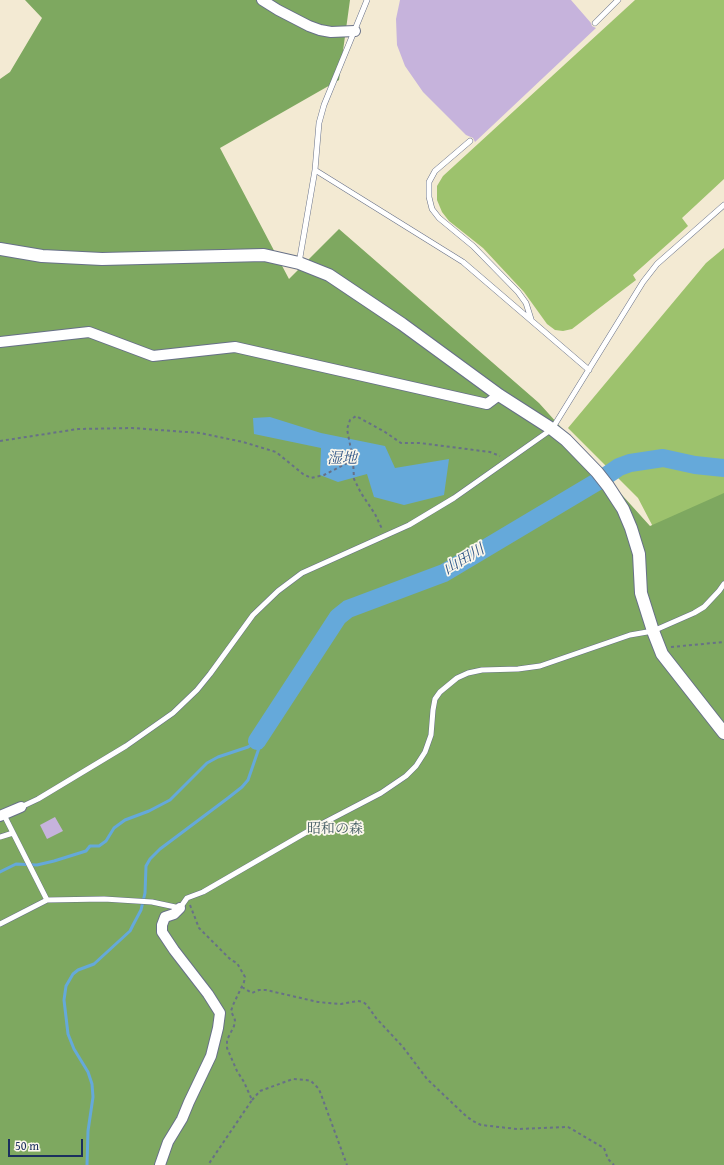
<!DOCTYPE html>
<meta charset="utf-8">
<style>
body{margin:0}
#map{position:relative;width:724px;height:1165px;overflow:hidden;background:#f3ead3;font-family:"Gentium Book Plus",serif}
canvas{display:block}
.scale{position:absolute;left:8px;top:1139px;width:75px;height:18px;box-sizing:border-box;border:2px solid #1b2f5e;border-top:0;padding-left:5px;font-size:12px;line-height:14px;white-space:nowrap;color:#1b2f5e;-webkit-text-stroke:3px #fbf7ec;paint-order:stroke}
</style>
<div id="map">
<canvas width="724" height="1165"></canvas>
<div class="scale">50 m</div>
</div>
<script>
const context = document.querySelector('canvas').getContext('2d');
context.lineJoin = 'round';
function paint(path, color) { context.fillStyle = color; context.fill(path, 'evenodd'); }
const toPath = rows => new Path2D(rows.map(r => 'M' + r).join(''));
function trace(path, color, width, dash) { context.strokeStyle = color; context.lineWidth = width; context.lineCap = dash ? 'butt' : 'round'; context.setLineDash(dash || []); context.stroke(path); }
function label(font, color, halo, rows, align = 'center') {
  context.font = font + ' "Gentium Book Plus","Noto Serif JP",serif'; context.lineWidth = 3.5; context.setLineDash([]); context.textBaseline = 'middle'; context.strokeStyle = halo; context.fillStyle = color; for (const [text, x, y, turn = 0] of rows) {
    context.save(); context.translate(x, y); context.rotate((+turn || 0) * Math.PI / 180); context.textAlign = isNaN(turn) ? turn : align; if (halo) context.strokeText(text, 0, 0); context.fillText(text, 0, 0); context.restore();
  }
}
paint(toPath([
 [635,0,724,0,724,179,682,218,688,226,633,275,636,280,572,329,563,331,555,330,547,324,524,292,483,248,449,221,442,212,437,200,437,186,443,176],
 [724,248,724,635,711,638,638,498,568,428,706,263]
]), '#9dc26d');
paint(toPath([
 [25,0,350,0,339,80,220,148,289,279,339,229,539,403,650,526,724,493,724,1165,0,1165,0,79,10,72,42,18]
]), '#7ea860');
paint(toPath([
 [270,417,321,433,385,446,395,468,449,459,444,495,404,505,374,497,367,474,338,482,320,475,321,448,254,434,253,418]
]), '#65a9da');
trace(toPath([
 [0,872,16,864,37,865,54,861,86,851,90,846,99,846,106,841,114,828,125,820,149,811,170,800,207,763,218,757,248,747,257,741,259,748,248,780,242,787,228,798,160,849,150,859,146,866,145,893,141,910,133,925,130,931,94,964,78,970,73,974,66,986,64,1000,68,1034,74,1049,88,1072,92,1084,93,1097,88,1131,87,1165]
]), '#65a9da', 3);
trace(toPath([
 [257,741,338,617,348,609,444,573,600,480,619,467,630,463,663,458,695,465,724,468]
]), '#65a9da', 18);
paint(toPath([
 [400,0,571,0,591,23,592,26,596,28,475,142,473,138,466,135,423,92,405,66,397,45,396,19],
 [55,817,63,831,47,839,40,825]
]), '#c6b3dc');
const service = toPath([
 [595,23,618,0],
 [470,141,435,171,429,182,429,197,432,209,439,218,473,246,518,292,526,303,531,319],
 [315,170,463,262,589,370],
 [299,263,315,170,319,123,324,105,367,0],
 [21,807,38,799,126,746,173,713,197,690,210,674,253,615,278,591,302,573,409,525,454,498,552,429,643,282,657,264,724,205],
 [4,815,47,900],
 [0,837,13,833],
 [0,924,47,900,104,899,152,902,180,908,187,898,203,892,312,829,381,793,406,776,416,766,425,752,431,735,433,710,435,699,440,692,457,678,468,673,482,670,518,669,540,666,630,635,653,631,694,613,704,607,719,591,724,584]
]);
const minor = toPath([
 [262,0,278,10,309,26,320,30,331,32,355,31],
 [0,342,89,332,153,356,235,347,487,404,499,395],
 [0,816,21,807],
 [160,1165,168,1142,182,1119,189,1102,211,1056,218,1028,220,1013,208,994,174,950,162,932,162,925,165,917,174,914,180,908]
]);
const tertiary = toPath([
 [0,249,42,256,102,259,264,255,299,263,329,275,402,324,499,395,552,429,566,440,597,472,608,486,623,509,631,528,639,554,641,593,653,631,662,654,724,733]
]);
trace(service, '#677087', 6);
trace(minor, '#677087', 12);
trace(tertiary, '#677087', 14);
trace(toPath([
 [0,441,78,429,132,428,200,433,243,442,276,452,303,474,311,478,324,475,353,460,347,429,350,420,356,416,385,432,401,443,420,443,490,452,500,456],
 [353,460,354,479,361,493,375,514,382,529],
 [671,647,724,642],
 [190,905,199,928,231,960,237,963,245,977,244,982,233,1005,231,1011,235,1020,234,1026,227,1040,227,1048,237,1071,244,1082,252,1100,208,1165],
 [242,987,252,993,259,990,266,990,318,1002,341,1004,358,1001,363,1002,367,1005,376,1018,403,1047,427,1079,466,1116,473,1121,481,1125,517,1129,568,1127,604,1148,608,1159,614,1165],
 [252,1100,260,1091,293,1079,306,1080,311,1081,319,1089,347,1165]
]), '#677087', 2, [3, 3]);
trace(service, '#fff', 5);
trace(minor, '#fff', 10);
trace(tertiary, '#fff', 12);
label('14px', '#425b62', '#fbf7ec', [
 ["昭和の森",335,829]
]);
label('italic 15px', '#355a89', '#fbf7ec', [
 ["湿地",342,459],
 ["山田川",464,560,-30]
]);
</script>
